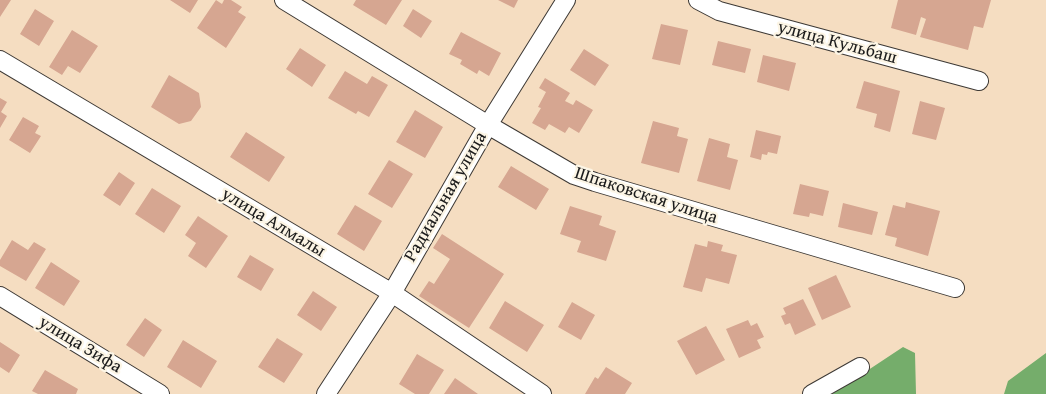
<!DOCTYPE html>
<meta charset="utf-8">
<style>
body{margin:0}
canvas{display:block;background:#f5ddc1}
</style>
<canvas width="1046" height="394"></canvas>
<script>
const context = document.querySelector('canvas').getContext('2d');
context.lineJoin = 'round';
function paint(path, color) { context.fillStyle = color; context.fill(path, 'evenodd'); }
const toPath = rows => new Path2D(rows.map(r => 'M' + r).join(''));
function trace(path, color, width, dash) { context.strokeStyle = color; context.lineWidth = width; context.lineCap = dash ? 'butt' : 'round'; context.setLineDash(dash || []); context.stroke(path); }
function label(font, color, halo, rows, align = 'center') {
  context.font = font + ' "Gentium Book Plus",serif'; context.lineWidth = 4.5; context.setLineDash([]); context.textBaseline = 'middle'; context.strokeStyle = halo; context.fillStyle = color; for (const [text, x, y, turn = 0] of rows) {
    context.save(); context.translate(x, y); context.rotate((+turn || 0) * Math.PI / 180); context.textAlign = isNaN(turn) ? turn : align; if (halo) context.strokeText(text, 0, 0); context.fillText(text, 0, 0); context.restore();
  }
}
paint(toPath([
 [903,347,915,353,916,394,832,394],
 [1046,353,1046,394,1004,394,1008,381]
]), '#75ad6b');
paint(toPath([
 [0,0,11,0,0,17],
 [170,0,198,0,190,13],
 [216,0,222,4,224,0,231,0,242,7,238,12,246,17,226,48,197,28],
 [356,0,402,0,386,25,353,5],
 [498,0,518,0,514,8],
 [898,0,991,0,983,28,974,26,968,50,920,37,926,19,921,17,916,35,891,28],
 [35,9,54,21,39,46,20,34],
 [413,9,432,21,421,38,403,26],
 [661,24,688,30,680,65,652,59],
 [72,30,98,46,80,73,68,66,62,75,49,67],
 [461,32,501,53,489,76,479,70,477,74,460,64,462,60,449,54],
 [718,41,751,49,745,73,712,65],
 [300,48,326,65,312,87,286,69],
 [584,49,609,65,595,86,570,70],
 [763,55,796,63,789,91,757,82],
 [345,71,367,84,372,76,388,85,369,117,358,111,356,114,328,98],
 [169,75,199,93,201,107,191,121,179,124,151,107],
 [545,78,570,93,565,101,573,105,576,100,593,110,579,133,569,127,565,133,549,124,545,130,532,123,541,108,538,107,546,92,539,88],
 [864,81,900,91,890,132,874,127,877,114,856,108],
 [0,98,7,102,1,112,7,116,0,128],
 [920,101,945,108,936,140,912,134],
 [415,110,443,127,425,158,396,142],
 [23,117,39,126,35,133,41,136,30,153,9,140],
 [653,121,679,128,677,136,688,139,679,173,641,163],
 [756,130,781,136,777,154,768,152,767,155,762,154,761,160,750,157],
 [246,132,285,157,269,182,230,157],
 [709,138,730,144,727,157,738,160,730,190,697,181],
 [389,160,413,174,392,208,368,194],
 [511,166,549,189,536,210,498,187],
 [119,172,135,183,120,206,103,195],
 [800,184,829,191,823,216,810,213,809,217,793,214],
 [152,188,181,206,164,233,135,214],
 [906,202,940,211,928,256,895,246,897,238,885,235,893,205,905,208],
 [843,203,878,212,872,235,838,227],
 [355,205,382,221,364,251,337,234],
 [570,206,602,216,599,225,616,231,606,261,577,252,581,241,560,234],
 [198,216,228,236,206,268,188,256,196,243,185,235],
 [442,234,504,274,469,328,419,296,429,281,434,284,450,259,433,248],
 [12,240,28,250,34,242,46,249,26,281,0,266,0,260],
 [708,241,723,245,721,251,737,255,729,284,706,278,702,292,683,287,695,244,707,247],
 [250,255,274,269,261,291,237,277],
 [51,262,80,281,64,306,35,288],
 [836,275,851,307,822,320,808,288],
 [313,291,337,307,321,331,297,315],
 [803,299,816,325,795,335,790,323,785,325,781,316,786,314,783,308],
 [505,301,544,325,527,352,489,328],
 [572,302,595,315,581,340,558,327],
 [145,318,162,330,144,357,126,345],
 [748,320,751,326,757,323,764,337,757,340,761,348,739,358,726,329],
 [706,326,725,360,696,375,677,341],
 [277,338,303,354,284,383,258,367],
 [183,340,217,361,201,388,167,367],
 [0,342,20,355,9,373,0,367],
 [417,354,444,370,429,394,415,394,399,384],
 [606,367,632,383,625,394,585,394,595,377,598,379],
 [45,370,78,389,76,394,38,394,32,391],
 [455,378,478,394,444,394]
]), '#d6a691');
const street = toPath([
 [284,0,488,125,574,175,595,182,955,288],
 [698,0,719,11,979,81],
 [0,60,392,293,542,394],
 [0,296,160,394],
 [326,394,392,293,488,125,566,0],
 [812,394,860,367]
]);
trace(street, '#3d3935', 20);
trace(street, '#fff', 18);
label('18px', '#1c1c1c', '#fcf5e5', [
 ["улица Кульбаш",837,43,15],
 ["Шпаковская улица",646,196,18],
 ["Радиальная улица",446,197,-60],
 ["улица Алмалы",273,223,31],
 ["улица Зифа",80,345,31]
]);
</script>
